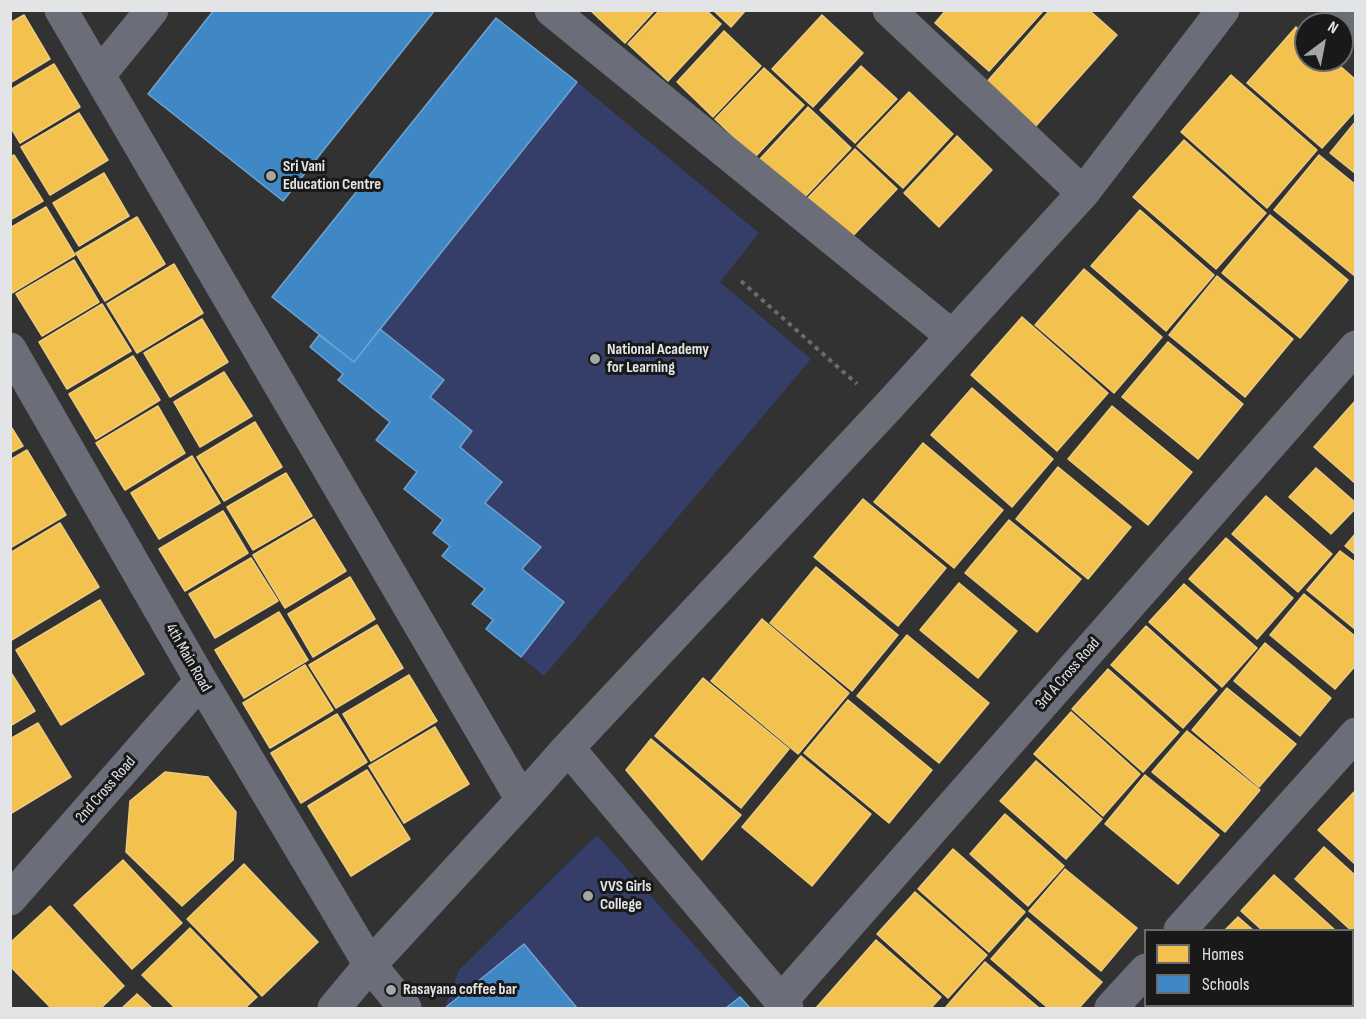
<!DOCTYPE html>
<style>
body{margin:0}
#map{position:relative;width:1366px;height:1019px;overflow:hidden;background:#323233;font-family:"Sofia Sans Condensed",sans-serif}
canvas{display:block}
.frame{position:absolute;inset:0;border:12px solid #e3e4e5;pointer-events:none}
.legend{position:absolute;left:1144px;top:929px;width:210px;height:78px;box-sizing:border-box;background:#19191a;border:2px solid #6a6a6b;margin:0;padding:8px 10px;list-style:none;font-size:18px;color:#e3e4e5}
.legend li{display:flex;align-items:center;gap:12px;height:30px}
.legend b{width:30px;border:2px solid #6a6a6b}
.north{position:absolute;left:1294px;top:12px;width:60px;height:60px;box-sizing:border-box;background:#19191a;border:2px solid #6a6a6b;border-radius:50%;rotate:32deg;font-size:16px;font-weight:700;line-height:24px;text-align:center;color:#e3e4e5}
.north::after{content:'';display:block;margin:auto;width:21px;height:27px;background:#a5a6a7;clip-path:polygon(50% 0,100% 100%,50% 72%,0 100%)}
</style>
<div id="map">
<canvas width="1366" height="1019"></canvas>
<div class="frame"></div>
<ul class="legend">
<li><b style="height:16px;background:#f2c14e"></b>Homes</li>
<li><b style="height:16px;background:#3f88c5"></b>Schools</li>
</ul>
<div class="north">N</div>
</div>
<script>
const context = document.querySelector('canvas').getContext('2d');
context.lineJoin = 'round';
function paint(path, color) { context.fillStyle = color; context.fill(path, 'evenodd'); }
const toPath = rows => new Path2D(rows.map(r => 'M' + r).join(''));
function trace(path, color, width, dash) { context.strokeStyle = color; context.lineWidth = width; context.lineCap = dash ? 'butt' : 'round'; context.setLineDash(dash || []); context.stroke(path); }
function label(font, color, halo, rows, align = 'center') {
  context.font = font + ' "Sofia Sans Condensed",sans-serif'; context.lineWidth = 6; context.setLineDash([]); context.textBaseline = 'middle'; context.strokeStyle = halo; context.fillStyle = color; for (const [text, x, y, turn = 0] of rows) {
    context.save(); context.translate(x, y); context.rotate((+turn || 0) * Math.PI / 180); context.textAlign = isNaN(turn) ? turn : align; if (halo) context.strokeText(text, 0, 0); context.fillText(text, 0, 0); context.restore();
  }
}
paint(toPath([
 [577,82,759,233,720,282,811,359,544,676,521,657,564,602,522,569,540,547,485,503,502,481,460,447,472,431,430,397,380,329],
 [597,835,740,997,726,1008,577,1008,524,944,445,1008,459,970]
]), '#353d69');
const homes = toPath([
 [590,10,655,10,625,43,590,10],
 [660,10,706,10,721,24,668,81,628,44,660,10],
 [713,10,746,10,731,27,713,10],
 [946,10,1044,10,989,71,935,23,946,10],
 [1050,10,1089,10,1117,35,1034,128,985,84,1050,10],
 [24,15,50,59,10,83,10,23,24,15],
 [822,15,863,53,813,107,772,69,822,15],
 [1296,27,1306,36,1306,60,1333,60,1356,80,1356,110,1322,148,1247,83,1296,27],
 [724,31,761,66,713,117,677,82,724,31],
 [54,64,80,107,20,143,10,126,10,90,54,64],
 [861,66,897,99,855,143,820,110,861,66],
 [764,68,804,105,755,157,715,119,764,68],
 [1231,75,1317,150,1267,208,1181,132,1231,75],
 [909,92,953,134,903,188,857,146,909,92],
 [808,107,851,148,803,199,760,159,808,107],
 [79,113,108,160,50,195,21,147,79,113],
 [1356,121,1356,174,1330,153,1356,121],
 [957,136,992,170,939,227,904,193,957,136],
 [1184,140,1266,213,1216,269,1133,197,1184,140],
 [855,149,897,189,848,241,805,201,855,149],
 [14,155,43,201,10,220,10,157,14,155],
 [1319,155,1356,185,1356,277,1274,210,1319,155],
 [104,173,129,216,79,246,53,203,104,173],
 [46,207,75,255,12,293,10,290,10,228,46,207],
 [1140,210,1214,275,1166,331,1091,266,1140,210],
 [1270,215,1348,280,1300,338,1222,273,1270,215],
 [137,217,165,264,105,301,76,253,137,217],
 [74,260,99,302,42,336,16,294,74,260],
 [174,264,203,313,137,353,107,304,174,264],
 [1084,269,1162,337,1114,393,1035,325,1084,269],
 [1217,276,1293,339,1245,397,1169,335,1217,276],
 [102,304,131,351,67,389,39,342,102,304],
 [1022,317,1108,393,1057,451,971,375,1022,317],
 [202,319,228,362,170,397,144,353,202,319],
 [1168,342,1243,404,1198,459,1122,397,1168,342],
 [133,356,160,400,96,439,69,394,133,356],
 [224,372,252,416,200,447,174,402,224,372],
 [972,388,1053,459,1012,507,931,435,972,388],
 [1356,400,1356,484,1314,447,1356,400],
 [158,406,185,453,125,490,96,443,158,406],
 [1112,406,1192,472,1148,525,1068,459,1112,406],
 [255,422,282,467,224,501,197,457,255,422],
 [10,425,23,446,10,453,10,425],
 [923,443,1003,510,954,568,874,502,923,443],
 [27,450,66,515,10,548,10,460,27,450],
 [192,456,220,503,159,539,131,493,192,456],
 [1058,467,1131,527,1088,579,1016,519,1058,467],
 [1316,468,1356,503,1356,508,1331,534,1289,497,1316,468],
 [286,473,312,516,253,550,227,507,286,473],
 [1266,496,1332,554,1298,592,1232,534,1266,496],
 [863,499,946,568,898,626,814,557,863,499],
 [223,511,248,553,185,591,159,549,223,511],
 [314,519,346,571,285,608,253,555,314,519],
 [1009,520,1081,579,1037,632,965,573,1009,520],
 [60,523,99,587,10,641,10,553,60,523],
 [1356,533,1356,555,1345,546,1356,533],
 [1226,538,1293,598,1257,639,1189,579,1226,538],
 [1340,551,1356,563,1356,630,1307,590,1340,551],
 [251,558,278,601,215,638,189,594,251,558],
 [816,567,898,635,852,691,770,623,816,567],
 [350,577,375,619,313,657,288,614,350,577],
 [959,583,1017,631,978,678,920,630,959,583],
 [1184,584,1257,648,1222,687,1149,622,1184,584],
 [1304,594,1356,637,1356,665,1335,689,1270,635,1304,594],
 [100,600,144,674,61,725,16,650,100,600],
 [279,612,308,660,244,698,215,650,279,612],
 [762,619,849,693,798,754,711,681,762,619],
 [377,625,403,668,336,708,309,665,377,625],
 [1146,626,1217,690,1183,728,1111,665,1146,626],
 [907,635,989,703,939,763,857,696,907,635],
 [1265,643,1331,698,1300,736,1234,681,1265,643],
 [305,665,333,710,270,748,243,703,305,665],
 [1108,669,1179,732,1143,772,1072,709,1108,669],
 [10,671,35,711,10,726,10,671],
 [409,675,437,721,371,761,343,714,409,675],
 [703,678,789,749,741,808,655,736,703,678],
 [1227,688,1296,744,1259,787,1192,730,1227,688],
 [848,700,932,770,889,823,804,753,848,700],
 [1071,712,1140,774,1103,816,1034,754,1071,712],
 [337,714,367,762,301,803,271,753,337,714],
 [38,723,71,777,10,814,10,739,38,723],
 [435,727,469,784,404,823,369,766,435,727],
 [1187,731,1260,790,1225,832,1152,772,1187,731],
 [651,739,741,815,702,860,626,770,651,739],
 [801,756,871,814,812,886,742,827,801,756],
 [1036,761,1102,819,1066,859,1000,801,1036,761],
 [367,770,410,839,351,876,308,806,367,770],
 [165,772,208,777,236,812,233,860,182,906,126,852,130,801,165,772],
 [1145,775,1219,835,1178,884,1105,824,1145,775],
 [1354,792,1356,793,1356,865,1318,830,1354,792],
 [1005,814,1064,866,1028,906,970,854,1005,814],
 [1324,847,1356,876,1356,931,1354,933,1295,879,1324,847],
 [953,849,1025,912,989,952,918,889,953,849],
 [123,860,182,923,132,969,74,905,123,860],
 [244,864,318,942,262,996,187,919,244,864],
 [1065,869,1137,928,1101,971,1029,911,1065,869],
 [1274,875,1335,930,1262,930,1241,911,1274,875],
 [915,892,987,955,948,998,877,934,915,892],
 [50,906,124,986,101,1008,51,1008,10,966,10,943,50,906],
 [1238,917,1253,930,1225,930,1238,917],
 [1027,918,1102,982,1079,1008,1048,1008,991,959,1027,918],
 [190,928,257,997,245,1008,175,1008,142,975,190,928],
 [876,940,941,997,931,1008,816,1008,876,940],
 [1352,945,1356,947,1356,1008,1344,1008,1341,1006,1352,1006,1352,945],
 [985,962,1039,1008,945,1008,985,962],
 [137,994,152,1008,122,1008,137,994],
 [1169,1006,1246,1006,1249,1008,1172,1008,1169,1006],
 [1251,1006,1287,1006,1284,1008,1254,1008,1251,1006],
 [1295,1006,1331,1006,1335,1008,1293,1008,1295,1006]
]);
paint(homes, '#f2c14e');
trace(homes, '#eecc7b', 1.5);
const schools = toPath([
 [214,10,435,10,283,201,148,94,214,10],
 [496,18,577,82,354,362,272,297,496,18],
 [380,329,444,380,430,397,472,431,460,447,502,482,485,503,541,547,522,569,564,602,521,657,486,629,493,620,472,604,485,589,442,556,450,546,433,533,443,520,404,489,417,472,376,440,390,422,338,380,343,374,310,347,319,335,354,362,380,329],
 [524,944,577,1008,445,1008,524,944],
 [740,997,750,1008,726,1008,740,997]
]);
paint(schools, '#3f88c5');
trace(schools, '#70a4cf', 1.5);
trace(toPath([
 [741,281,857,384]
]), '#696a71', 4, [4.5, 4.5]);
trace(toPath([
 [61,10,522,800],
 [551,10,952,336],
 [889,10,1083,193],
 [1339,10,1356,23],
 [99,75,152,10],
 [10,349,201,681,370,965,405,1008],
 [568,748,787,1008],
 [10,899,201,681],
 [1180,930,1356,734],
 [781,1001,1356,347],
 [334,1008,370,965,522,800,568,748,886,409,1083,193,1223,10],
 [1111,1008,1146,970]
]), '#6b6e78', 33);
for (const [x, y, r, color] of [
 [271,176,6,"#a5a6a7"],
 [595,359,6,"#a5a6a7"],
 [588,896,6,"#a5a6a7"],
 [391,990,6,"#a5a6a7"]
]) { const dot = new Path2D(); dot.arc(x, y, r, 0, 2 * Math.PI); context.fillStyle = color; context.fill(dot); trace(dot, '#19191a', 2); }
label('bold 16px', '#e3e4e5', '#19191a', [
 ["Sri Vani",283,167],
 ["Education Centre",283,185],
 ["National Academy",607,350],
 ["for Learning",607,368],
 ["VVS Girls",600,887],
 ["College",600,905],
 ["Rasayana coffee bar",403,990]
], 'left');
label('16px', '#e3e4e5', '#19191a', [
 ["4th Main Road",188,658,60],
 ["3rd A Cross Road",1068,674,-49],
 ["2nd Cross Road",106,790,-49]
]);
</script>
